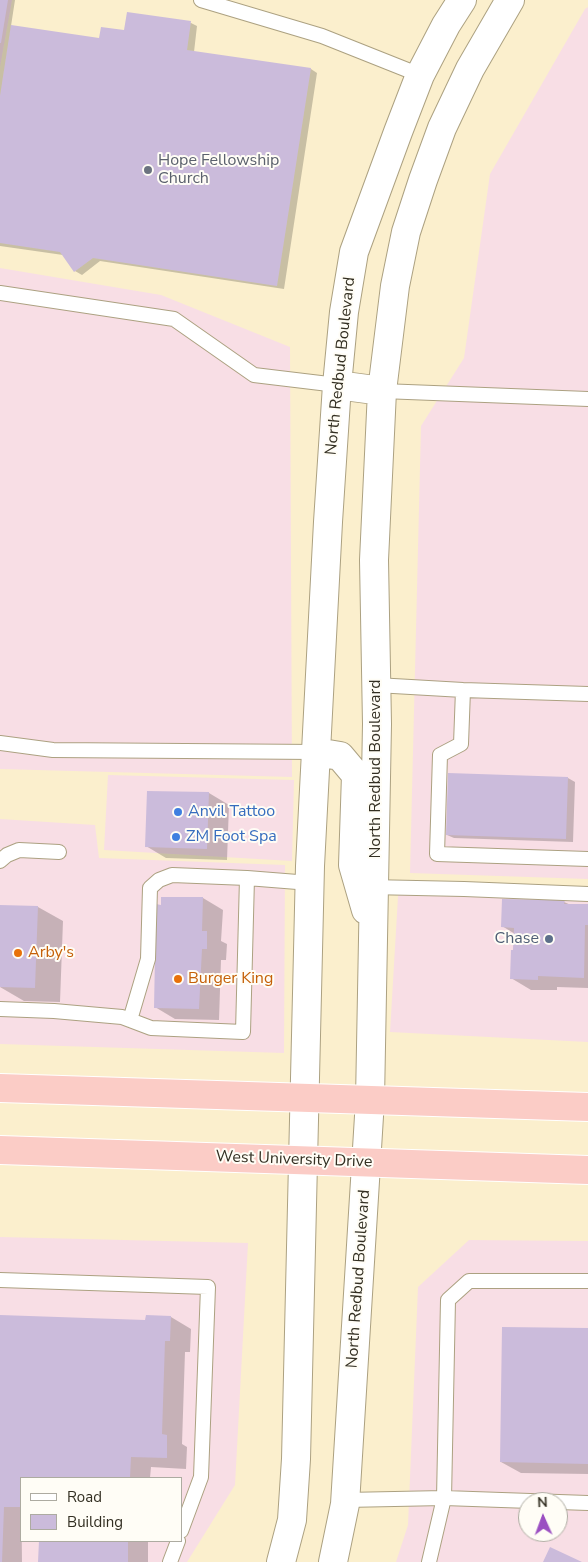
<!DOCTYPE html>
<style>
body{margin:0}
#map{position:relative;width:588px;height:1562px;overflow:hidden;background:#fbefcd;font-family:"Nunito Sans",sans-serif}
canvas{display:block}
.legend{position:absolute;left:20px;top:1477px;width:162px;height:65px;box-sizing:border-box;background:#fffdf6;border:1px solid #adaba1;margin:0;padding:6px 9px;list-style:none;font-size:15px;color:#332f22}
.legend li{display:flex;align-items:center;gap:10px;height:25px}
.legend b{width:25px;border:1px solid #adaba1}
.north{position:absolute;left:518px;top:1492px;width:50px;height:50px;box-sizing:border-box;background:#fffdf6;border:1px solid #adaba1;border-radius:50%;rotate:358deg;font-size:14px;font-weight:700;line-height:20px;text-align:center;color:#332f22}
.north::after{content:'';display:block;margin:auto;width:18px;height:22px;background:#9b4fc2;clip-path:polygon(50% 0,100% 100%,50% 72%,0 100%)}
</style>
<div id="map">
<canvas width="588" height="1562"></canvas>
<ul class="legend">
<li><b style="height:6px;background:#fff"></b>Road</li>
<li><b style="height:14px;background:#cbbbdb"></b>Building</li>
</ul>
<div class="north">N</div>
</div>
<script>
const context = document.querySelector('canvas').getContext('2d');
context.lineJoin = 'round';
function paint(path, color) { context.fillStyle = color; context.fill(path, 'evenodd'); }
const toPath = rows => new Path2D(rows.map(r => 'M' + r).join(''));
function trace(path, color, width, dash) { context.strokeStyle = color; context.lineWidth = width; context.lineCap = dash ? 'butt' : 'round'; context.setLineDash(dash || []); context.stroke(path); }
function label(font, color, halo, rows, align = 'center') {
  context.font = font + ' "Nunito Sans",sans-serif'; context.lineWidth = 4; context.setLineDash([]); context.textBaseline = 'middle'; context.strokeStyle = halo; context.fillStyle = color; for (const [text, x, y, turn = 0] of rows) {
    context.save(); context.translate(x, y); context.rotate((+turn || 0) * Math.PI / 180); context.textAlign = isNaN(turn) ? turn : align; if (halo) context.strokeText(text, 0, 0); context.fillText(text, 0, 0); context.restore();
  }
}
paint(toPath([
 [0,0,12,0,0,67],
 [588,7,588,879,410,873,421,426,464,358,490,174,585,9],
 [0,268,161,295,290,347,292,777,0,769],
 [108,775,294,780,292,861,104,850],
 [0,819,95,825,99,858,285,865,284,1053,0,1044],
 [399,880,588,888,588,1042,390,1032],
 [0,1237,248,1243,235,1485,187,1562,0,1562],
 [21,1478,181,1478,181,1541,21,1541],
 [469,1240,588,1241,588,1562,396,1562,408,1525,418,1287],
 [528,1502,558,1502,558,1532,528,1532]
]), '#f8dee5');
paint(toPath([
 [0,0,15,0,11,26,100,40,125,32,191,23,197,26,194,52,311,69,317,73,284,289,100,261,82,275,75,271,63,255,0,246],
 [568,778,575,782,573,842,454,838,447,835],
 [148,792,209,793,229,805,227,860,166,858,146,846],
 [203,898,223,910,221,941,227,944,226,960,221,960,219,1020,175,1019,155,1007,162,906],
 [564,902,571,905,588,906,588,988,557,987,557,990,531,990,511,978,515,934,502,926],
 [2,906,38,907,63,921,60,1002,24,1001,0,987],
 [0,1316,147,1321,171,1317,191,1329,190,1352,185,1352,182,1444,187,1447,186,1469,151,1467,150,1478,21,1478,22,1562,0,1562],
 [588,1330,588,1474,521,1473,501,1462],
 [40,1541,148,1541,148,1562,39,1562]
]), '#0003');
paint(toPath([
 [0,0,8,0,1,43,0,43],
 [127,12,191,21,187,50,311,68,277,286,93,258,74,272,60,252,0,243,0,96,11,25,99,38,101,27,124,30],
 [448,773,568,777,566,839,446,835],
 [147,791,209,792,207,849,145,847],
 [161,897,203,897,202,931,207,931,207,949,202,949,199,1009,154,1008,156,904,161,905],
 [502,899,565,900,564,904,588,904,588,925,585,925,584,978,538,976,538,980,510,979,511,950,513,950,514,928,501,927],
 [0,905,38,906,35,988,0,987],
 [0,1315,145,1320,146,1315,171,1316,170,1341,165,1341,162,1434,167,1435,167,1458,131,1457,130,1478,21,1478,21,1507,4,1507,2,1562,0,1562],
 [502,1327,588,1328,588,1464,500,1462],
 [39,1541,128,1541,128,1562,38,1562],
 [550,1547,582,1562,543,1562]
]), '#cbbbdb');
const service = toPath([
 [201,0,322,36,420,75],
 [0,293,174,319,254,375,337,385],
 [382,391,588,399],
 [376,685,463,690,588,694],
 [463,690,461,744,440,755,437,854,588,859],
 [0,743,53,750,316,752],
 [0,861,7,855,19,850,59,852],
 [369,887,464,889,588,894],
 [0,1009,54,1011,122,1017,151,1028,243,1032,247,878,310,883],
 [130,1020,148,959,150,888,159,880,172,875,247,878],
 [0,1280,208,1287,201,1477,181,1531],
 [345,1500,444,1498,588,1503],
 [170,1562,178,1541],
 [429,1562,444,1498,448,1300,469,1281,588,1281]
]);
const tertiary = toPath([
 [337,385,382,391],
 [316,752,340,756,356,775,353,865,366,910],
 [281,1562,292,1520,296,1459,310,866,328,522,337,385,344,312,354,252,398,132,420,75,446,25,462,0],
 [333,1562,345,1504,370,1100,377,724,374,560,382,391,395,286,406,232,423,180,442,128,470,69,510,0]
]);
const trunk = toPath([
 [0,1088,588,1107],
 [0,1150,588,1170]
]);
trace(service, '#aca181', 16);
trace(tertiary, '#aca181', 30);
trace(trunk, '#fff', 30);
trace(service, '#fff', 14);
trace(tertiary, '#fff', 28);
trace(trunk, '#fbccc6', 28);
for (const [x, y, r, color] of [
 [148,170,5,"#6b7280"],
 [178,812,5,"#3f7fe0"],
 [176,837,5,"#3f7fe0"],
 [549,939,5,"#5c6f8a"],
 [18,953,5,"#e8710a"],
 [178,979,5,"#e8710a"]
]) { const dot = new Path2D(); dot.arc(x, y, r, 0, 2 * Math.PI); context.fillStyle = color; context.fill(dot); trace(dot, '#fffdf6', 2); }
label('16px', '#5b616d', '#fffdf6', [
 ["Hope Fellowship",158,161],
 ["Church",158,179]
], 'left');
label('16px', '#332f22', '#fffdf6', [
 ["North Redbud Boulevard",341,366,-84],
 ["North Redbud Boulevard",376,769,-90],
 ["West University Drive",294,1160,2],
 ["North Redbud Boulevard",359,1279,-86]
]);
label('16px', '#366cbe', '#fffdf6', [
 ["Anvil Tattoo",188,812],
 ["ZM Foot Spa",186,837]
], 'left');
label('16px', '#4e5e75', '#fffdf6', [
 ["Chase",539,939]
], 'right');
label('16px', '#c56008', '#fffdf6', [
 ["Arby's",28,953],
 ["Burger King",188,979]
], 'left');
</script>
